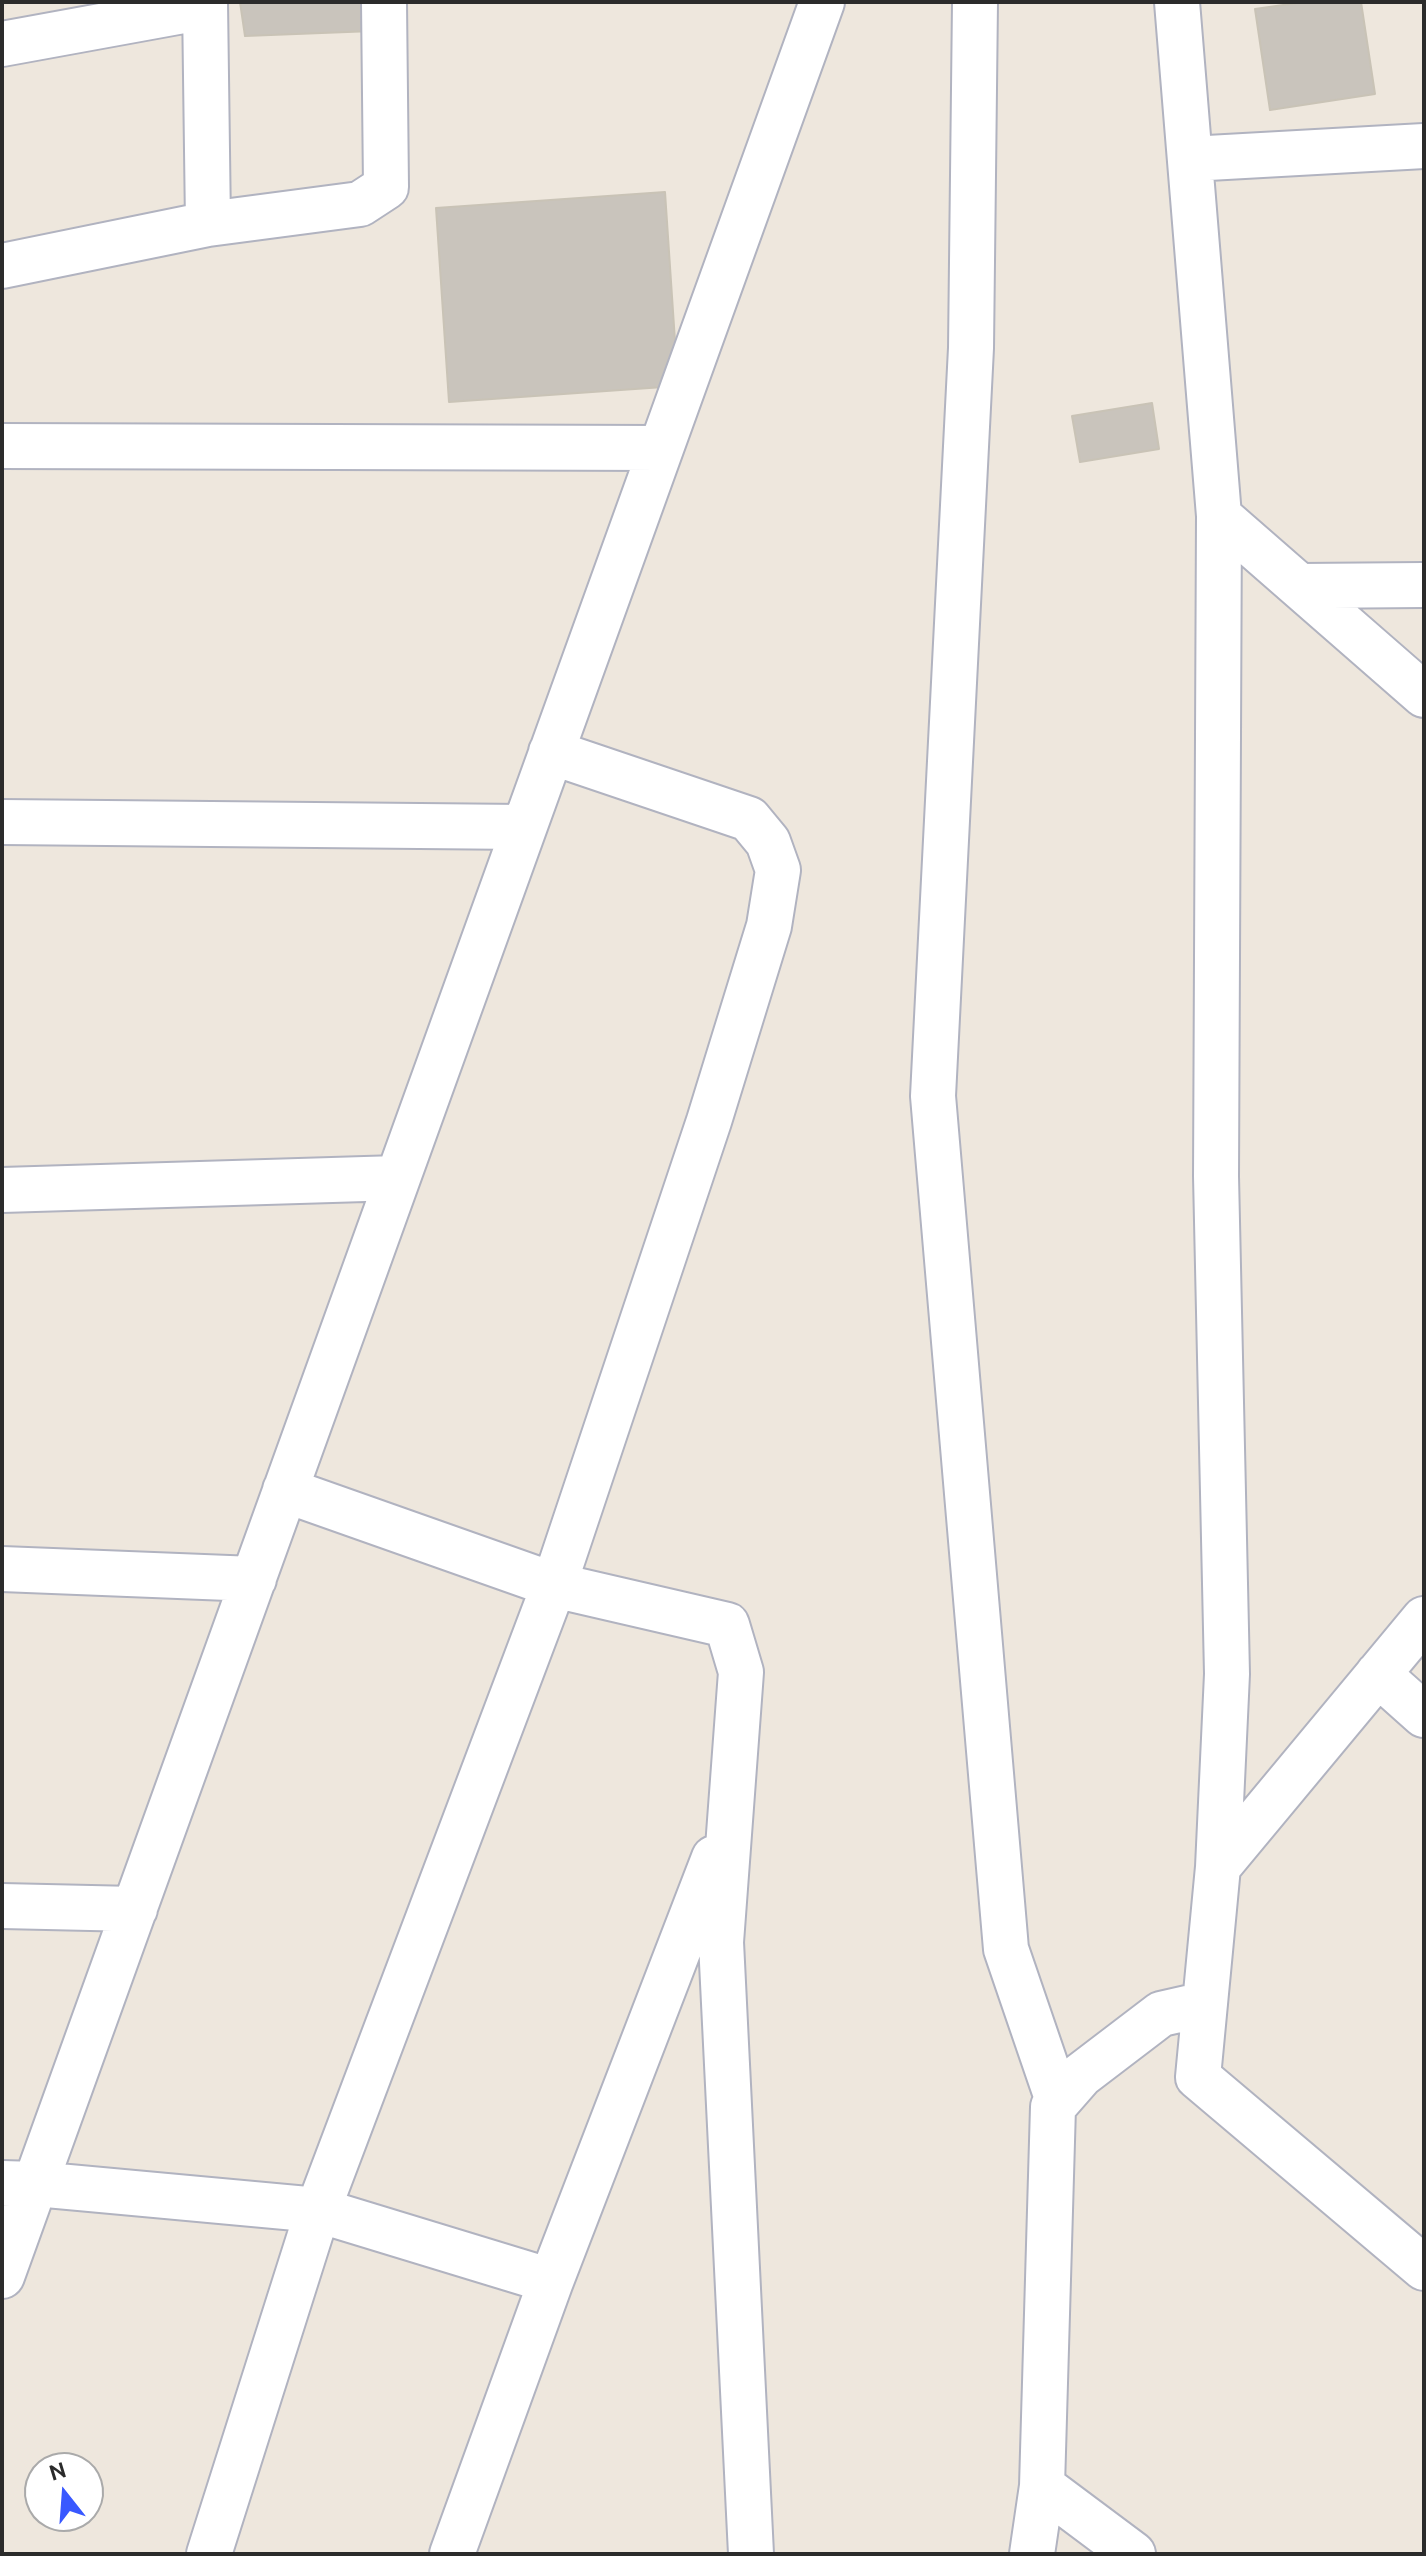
<!DOCTYPE html>
<style>
body{margin:0}
#map{position:relative;width:1426px;height:2556px;overflow:hidden;background:#eee7dd;font-family:Ubuntu,sans-serif}
canvas{display:block}
.frame{position:absolute;inset:0;border:4px solid #2b2b2b;pointer-events:none}
.north{position:absolute;left:24px;top:2452px;width:80px;height:80px;box-sizing:border-box;background:#fff;border:2px solid #aaa;border-radius:50%;rotate:343deg;font-size:22px;font-weight:700;line-height:32px;text-align:center;color:#2b2b2b}
.north::after{content:'';display:block;margin:auto;width:28px;height:36px;background:#3958ff;clip-path:polygon(50% 0,100% 100%,50% 72%,0 100%)}
</style>
<div id="map">
<canvas width="1426" height="2556"></canvas>
<div class="frame"></div>
<div class="north">N</div>
</div>
<script>
const context = document.querySelector('canvas').getContext('2d');
context.lineJoin = 'round';
function paint(path, color) { context.fillStyle = color; context.fill(path, 'evenodd'); }
const toPath = rows => new Path2D(rows.map(r => 'M' + r).join(''));
function trace(path, color, width, dash) { context.strokeStyle = color; context.lineWidth = width; context.lineCap = dash ? 'butt' : 'round'; context.setLineDash(dash || []); context.stroke(path); }
const building = toPath([
 [240,2,371,2,373,31,245,36,240,2],
 [1304,2,1361,2,1375,94,1270,110,1255,9,1304,2],
 [665,192,678,386,449,402,436,208,665,192],
 [1152,403,1159,449,1080,462,1072,416,1152,403]
]);
paint(building, '#c9c4bc');
trace(building, '#c9c3b6', 2);
const minor = toPath([
 [205,2,208,224],
 [975,2,971,348,933,1096,1006,1949,1058,2101],
 [1177,2,1219,516,1424,695],
 [2,44,205,7],
 [1190,159,1424,146],
 [2,266,208,224,360,204,386,187,384,2],
 [2,446,661,448],
 [1300,586,1424,585],
 [2,822,524,827],
 [2,1190,398,1178],
 [285,1490,554,1585,727,1625,741,1672,721,1942,751,2554],
 [2,1569,254,1579],
 [1424,1619,1218,1867,1198,2077,1424,2268],
 [1378,1674,1424,1715],
 [1218,1867,1227,1674,1216,1176,1219,516],
 [2,1906,135,1909],
 [2,2183,36,2184,318,2210,551,2281,452,2554],
 [2,2276,822,2],
 [551,2281,714,1858],
 [1042,2486,1133,2554],
 [209,2554,318,2210,554,1585,709,1121,769,926,778,870,768,842,749,819,551,752],
 [1032,2554,1042,2486,1053,2107,1081,2075,1161,2014,1205,2004]
]);
trace(minor, '#b1b3c0', 48);
trace(minor, '#fff', 44);
</script>
